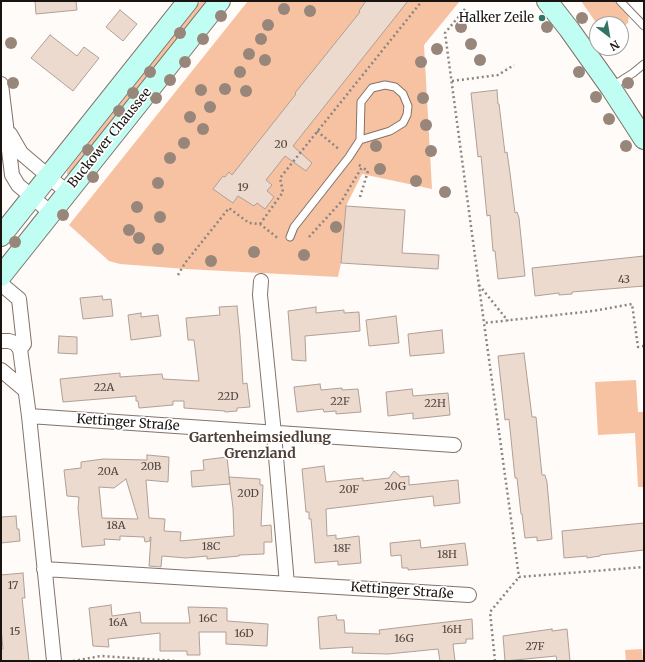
<!DOCTYPE html>
<meta charset="utf-8">
<style>
body{margin:0}
#map{position:relative;width:645px;height:662px;overflow:hidden;background:#fefbf8;font-family:Merriweather,serif}
canvas{display:block}
.frame{position:absolute;inset:0;border:2px solid #1a1410;pointer-events:none}
.north{position:absolute;left:589px;top:16px;width:40px;height:40px;box-sizing:border-box;background:#fff;border:1px solid #a3a19f;border-radius:50%;rotate:149deg;font-size:11px;font-weight:700;line-height:16px;text-align:center;color:#1a1410}
.north::after{content:'';display:block;margin:auto;width:14px;height:18px;background:#327566;clip-path:polygon(50% 0,100% 100%,50% 72%,0 100%)}
</style>
<div id="map">
<canvas width="645" height="662"></canvas>
<div class="frame"></div>
<div class="north">N</div>
</div>
<script>
const context = document.querySelector('canvas').getContext('2d');
context.lineJoin = 'round';
function paint(path, color) { context.fillStyle = color; context.fill(path, 'evenodd'); }
const toPath = rows => new Path2D(rows.map(r => 'M' + r).join(''));
function trace(path, color, width, dash) { context.strokeStyle = color; context.lineWidth = width; context.lineCap = dash ? 'butt' : 'round'; context.setLineDash(dash || []); context.stroke(path); }
function label(font, color, halo, rows, align = 'center') {
  context.font = font + ' Merriweather,serif'; context.lineWidth = 3.5; context.setLineDash([]); context.textBaseline = 'middle'; context.strokeStyle = halo; context.fillStyle = color; for (const [text, x, y, turn = 0] of rows) {
    context.save(); context.translate(x, y); context.rotate((+turn || 0) * Math.PI / 180); context.textAlign = isNaN(turn) ? turn : align; if (halo) context.strokeText(text, 0, 0); context.fillText(text, 0, 0); context.restore();
  }
}
paint(toPath([
 [201,1,211,1,70,175,67,174,67,171],
 [248,1,460,1,424,45,432,189,362,174,346,206,341,263,338,277,186,269,120,264,109,261,69,225],
 [581,1,617,1,629,13,628,23,621,28,621,24,597,24],
 [636,380,638,412,644,412,644,487,638,487,635,433,598,435,595,382],
 [642,649,643,661,626,661,625,650]
]), '#f7c2a2');
const building = toPath([
 [35,1,76,1,77,10,36,14,35,1],
 [366,1,408,1,293,146,312,163,306,171,285,156,266,180,272,185,267,191,274,197,265,209,257,203,254,206,238,196,233,203,213,189,223,176,225,177,229,172,232,175,296,94,295,93,360,12,359,11,366,1],
 [120,10,137,24,123,41,106,27,120,10],
 [50,35,77,56,84,47,99,58,73,91,31,58,50,35],
 [497,90,498,104,499,104,505,153,507,152,510,173,515,213,517,212,519,218,525,276,498,279,495,251,493,251,490,215,487,216,481,156,478,157,471,93,497,90],
 [346,206,405,210,402,253,439,255,438,269,341,263,346,206],
 [644,256,644,286,572,292,572,294,559,295,559,293,535,296,532,268,644,256],
 [102,296,103,300,111,299,113,316,83,319,80,298,102,296],
 [237,306,240,336,243,384,247,383,250,407,237,408,237,411,225,412,225,411,184,408,184,401,173,401,173,405,139,408,138,401,136,401,136,396,63,402,60,379,120,373,120,377,162,374,163,379,199,381,194,340,188,340,186,318,220,315,219,307,237,306],
 [316,307,316,313,344,310,344,313,359,312,360,331,305,336,306,361,292,360,288,311,316,307],
 [141,313,141,317,158,315,161,336,131,340,128,315,141,313],
 [396,316,399,343,369,346,366,320,396,316],
 [442,330,444,353,410,356,408,334,442,330],
 [59,336,77,337,77,354,58,353,59,336],
 [524,353,532,417,536,417,542,475,545,475,547,482,552,539,537,541,537,537,525,538,522,514,521,514,517,478,515,478,509,419,505,420,498,356,524,353],
 [320,384,321,390,342,388,342,390,358,389,361,412,336,414,336,411,324,412,323,409,297,412,294,387,320,384],
 [412,389,413,396,448,393,450,415,413,419,413,413,388,416,386,392,412,389],
 [147,455,169,457,168,482,146,480,149,518,165,519,164,531,181,532,180,541,234,536,233,508,229,477,260,479,260,485,263,485,261,526,271,525,272,542,264,542,264,554,239,555,239,556,207,559,207,556,186,558,162,556,161,567,149,566,151,537,150,537,150,541,145,542,144,537,120,536,120,540,104,539,105,545,82,547,78,508,79,497,67,496,64,470,81,468,81,462,103,459,147,460,147,455],
 [126,479,138,519,102,518,99,487,114,488,126,479],
 [227,457,230,484,192,487,191,471,204,470,203,460,227,457],
 [324,466,326,482,363,478,363,481,389,478,394,471,401,477,409,476,409,485,458,480,460,503,434,506,433,496,326,509,327,536,336,535,336,539,359,536,361,563,338,565,338,561,315,563,311,519,309,519,309,512,306,512,302,469,324,466],
 [16,516,17,529,19,529,20,541,1,543,1,517,16,516],
 [644,523,644,550,600,555,600,556,587,558,587,556,564,558,562,531,644,523],
 [420,540,421,548,465,543,468,565,408,570,408,568,402,568,401,555,391,556,390,543,420,540],
 [23,573,25,598,22,598,29,661,1,661,1,649,3,649,1,628,1,575,23,573],
 [111,605,112,616,140,612,141,623,190,623,188,607,227,608,227,621,268,624,267,646,226,644,226,632,199,632,200,655,187,655,187,651,160,651,160,633,108,639,109,647,93,646,89,608,111,605],
 [336,615,337,620,344,620,345,633,380,634,379,630,472,619,473,639,466,639,466,643,453,644,455,661,440,661,438,649,388,654,352,653,353,647,320,649,318,617,336,615],
 [552,629,552,631,567,629,570,661,557,661,556,656,505,661,503,636,552,629]
]);
paint(building, '#eddacf');
trace(building, '#b09f94', 1);
const lane = toPath([
 [620,1,644,26],
 [611,87,633,73,644,64],
 [290,237,294,227,349,157,360,140,390,131,403,123,407,115,408,106,403,94,395,87,385,85,372,88,361,102,360,140]
]);
const street = toPath([
 [1,84,12,175,18,185,51,213],
 [10,134,21,153,67,192],
 [261,281,260,295,274,434,287,584],
 [1,284,19,299,24,344,20,349],
 [1,341,9,341,15,343,20,349,29,416,54,661],
 [1,370,25,390],
 [29,416,454,445],
 [44,569,469,595]
]);
const secondary = toPath([
 [547,1,569,29,611,88,644,139],
 [1,236,188,1],
 [1,276,220,1]
]);
trace(lane, '#837269', 9);
trace(street, '#837269', 16);
trace(secondary, '#837269', 22);
trace(toPath([
 [465,9,445,33,484,323],
 [452,81,498,75,514,65],
 [317,131,340,150],
 [360,197,368,171,362,167],
 [260,224,283,192,280,178,422,1],
 [309,237,341,202,362,167,358,164],
 [178,275,185,263,229,208,249,223,260,224,279,239],
 [479,285,508,321],
 [644,346,638,347,632,304,593,311,484,323,519,577,644,567],
 [73,661,101,656,177,661],
 [495,661,490,612,519,577]
]), '#898581', 2.5, [2, 3]);
trace(lane, '#fff', 7);
trace(street, '#fff', 14);
trace(secondary, '#c0fdf2', 20);
context.fillStyle = '#98867a';
for (const [x, y] of [
 [284,9],
 [310,11],
 [221,16],
 [582,18],
 [268,25],
 [461,27],
 [547,27],
 [180,33],
 [203,39],
 [261,39],
 [11,43],
 [471,44],
 [437,49],
 [249,54],
 [265,60],
 [480,60],
 [185,62],
 [421,62],
 [150,72],
 [240,72],
 [579,72],
 [170,80],
 [13,83],
 [628,83],
 [225,89],
 [201,90],
 [246,91],
 [133,93],
 [596,97],
 [156,98],
 [423,98],
 [210,107],
 [119,111],
 [190,117],
 [609,119],
 [426,125],
 [203,129],
 [184,143],
 [376,146],
 [626,146],
 [88,150],
 [431,151],
 [170,158],
 [380,169],
 [93,177],
 [416,181],
 [158,183],
 [445,192],
 [137,207],
 [63,215],
 [160,217],
 [336,227],
 [129,230],
 [139,238],
 [15,242],
 [158,249],
 [254,252],
 [304,255],
 [211,261]
]) { context.beginPath(); context.arc(x, y, 6, 0, 2 * Math.PI); context.fill(); }
for (const [x, y, r, color] of [
 [542,18,4,"#327566"]
]) { const dot = new Path2D(); dot.arc(x, y, r, 0, 2 * Math.PI); context.fillStyle = color; context.fill(dot); trace(dot, '#fff', 1.5); }
label('11px', '#4f4640', null, [
 ["20",281,145],
 ["19",243,188],
 ["43",624,280],
 ["22A",104,388],
 ["22D",228,397],
 ["22F",340,402],
 ["22H",435,404],
 ["20B",151,467],
 ["20A",108,472],
 ["20G",395,487],
 ["20F",349,490],
 ["20D",248,494],
 ["18A",116,526],
 ["18C",211,547],
 ["18F",342,549],
 ["18H",447,555],
 ["17",13,586],
 ["16C",208,619],
 ["16A",118,623],
 ["16H",452,630],
 ["15",15,632],
 ["16D",244,634],
 ["16G",404,639],
 ["27F",535,647]
]);
label('13px', '#1a1410', '#fff', [
 ["Halker Zeile",534,18]
], 'right');
label('13px', '#1a1410', '#fff', [
 ["Buckower Chaussee",110,138,-51],
 ["Kettinger Straße",128,423,4],
 ["Kettinger Straße",402,591,4]
]);
label('bold 14px', '#4f4037', '#fff', [
 ["Gartenheimsiedlung",260,438],
 ["Grenzland",260,454]
]);
</script>
